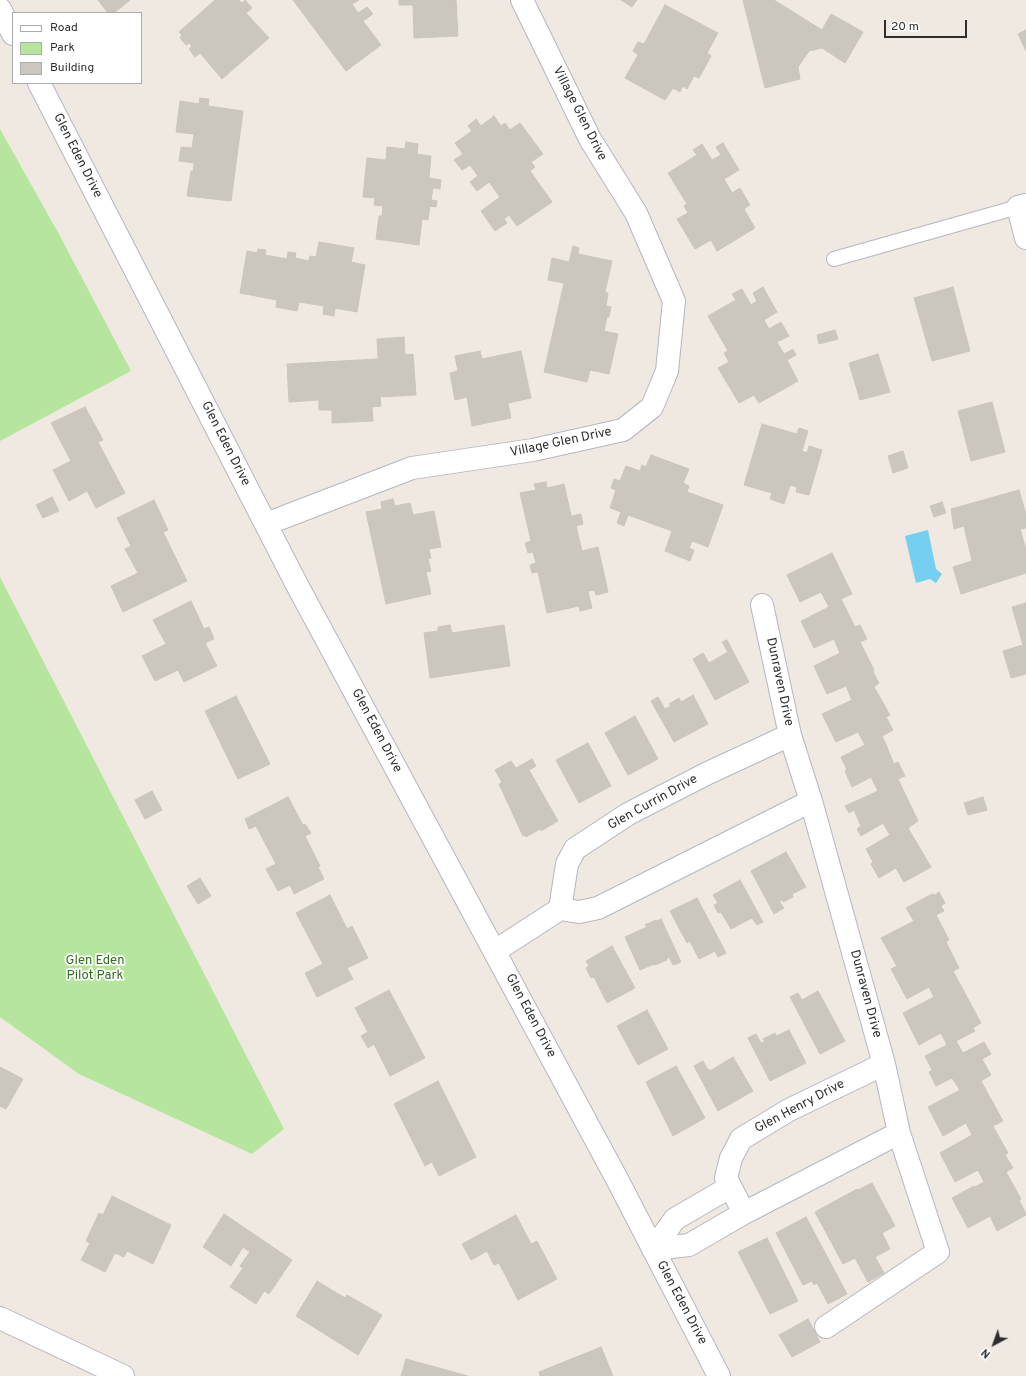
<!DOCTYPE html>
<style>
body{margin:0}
#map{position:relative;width:1026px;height:1376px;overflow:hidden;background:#efe9e1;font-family:Overpass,sans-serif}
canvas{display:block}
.legend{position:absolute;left:12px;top:12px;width:130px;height:72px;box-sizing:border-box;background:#fff;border:1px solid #ababab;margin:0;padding:5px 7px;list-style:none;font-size:12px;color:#2e2e2e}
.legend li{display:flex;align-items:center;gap:8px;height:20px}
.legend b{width:20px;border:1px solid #ababab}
.north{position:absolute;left:974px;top:1324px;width:40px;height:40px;-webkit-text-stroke:3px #fff;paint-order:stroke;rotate:221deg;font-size:11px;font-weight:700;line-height:16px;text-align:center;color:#2e2e2e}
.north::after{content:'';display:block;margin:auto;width:14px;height:18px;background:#2e2e2e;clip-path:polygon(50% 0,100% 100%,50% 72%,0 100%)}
.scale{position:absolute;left:884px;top:20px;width:83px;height:18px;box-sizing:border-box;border:2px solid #2e2e2e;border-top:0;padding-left:5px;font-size:12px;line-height:14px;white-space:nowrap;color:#2e2e2e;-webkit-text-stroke:3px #fff;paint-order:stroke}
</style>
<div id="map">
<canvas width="1026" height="1376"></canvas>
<ul class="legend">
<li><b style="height:5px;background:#fff"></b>Road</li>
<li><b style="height:11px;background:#b6e59e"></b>Park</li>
<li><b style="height:11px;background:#cbc7bf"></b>Building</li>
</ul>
<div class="north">N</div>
<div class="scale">20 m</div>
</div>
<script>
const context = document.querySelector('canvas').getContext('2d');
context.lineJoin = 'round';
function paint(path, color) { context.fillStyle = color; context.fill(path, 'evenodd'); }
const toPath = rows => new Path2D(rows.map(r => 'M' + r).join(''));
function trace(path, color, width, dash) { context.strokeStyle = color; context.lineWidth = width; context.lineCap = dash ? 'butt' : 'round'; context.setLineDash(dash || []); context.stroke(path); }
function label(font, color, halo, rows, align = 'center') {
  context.font = font + ' Overpass,sans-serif'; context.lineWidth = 3.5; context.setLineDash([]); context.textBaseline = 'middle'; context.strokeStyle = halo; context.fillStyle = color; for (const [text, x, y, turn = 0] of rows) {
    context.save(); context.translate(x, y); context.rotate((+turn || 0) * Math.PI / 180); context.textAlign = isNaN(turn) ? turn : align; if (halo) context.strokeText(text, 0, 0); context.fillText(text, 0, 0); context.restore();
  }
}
paint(toPath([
 [0,129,60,236,131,371,0,441],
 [0,577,284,1129,252,1154,79,1074,0,1017]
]), '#b6e59e');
paint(toPath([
 [928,530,936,569,942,574,936,583,930,579,916,583,905,536]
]), '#75cff0');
const building = toPath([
 [98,0,130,0,114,13,108,13,98,0],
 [215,0,239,0,242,3,245,0,252,8,246,13,269,38,222,79,200,53,195,57,189,49,192,46,189,43,186,45,180,38,182,35,179,32,215,0],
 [293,0,359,0,352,4,358,13,367,7,373,14,363,21,381,45,346,71,293,0],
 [399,0,456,0,458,36,414,38,413,5,399,5,399,0],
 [621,0,637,0,632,7,621,0],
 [743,0,774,0,822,30,831,14,863,32,845,63,822,48,809,51,798,67,800,79,765,88,743,0],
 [665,5,718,33,707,53,711,56,699,78,694,76,687,89,683,86,680,92,673,88,665,100,625,78,638,55,633,51,638,42,644,44,665,5],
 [1026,30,1026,51,1018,34,1026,30],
 [200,98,209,99,208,106,243,111,231,201,187,196,191,171,193,172,194,163,179,161,181,147,192,148,194,134,176,132,180,101,199,104,200,98],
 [494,116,501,126,505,123,510,130,520,123,543,154,531,162,535,167,530,171,552,202,517,226,509,215,504,219,507,223,495,231,481,211,500,197,489,182,477,191,470,182,478,176,470,165,462,170,454,160,463,154,455,143,472,131,468,126,476,119,481,126,494,116],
 [406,142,418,144,417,154,431,156,429,178,441,180,440,189,433,188,431,200,437,201,436,207,430,206,428,220,422,219,419,245,376,239,379,216,382,216,383,206,374,205,375,198,363,197,367,158,386,160,387,147,405,149,406,142],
 [723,143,739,170,724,179,732,193,740,188,750,205,744,209,755,228,717,251,711,240,695,249,677,219,688,213,684,206,687,204,668,173,697,155,693,150,702,144,712,160,721,155,716,147,723,143],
 [319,242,354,248,351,262,365,265,357,312,335,308,334,316,323,314,324,306,299,302,297,311,276,307,277,300,240,293,247,251,257,253,258,249,266,250,265,255,287,259,288,252,296,253,295,258,309,261,310,256,316,257,319,242],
 [573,246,579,248,578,254,612,261,605,292,608,293,606,306,611,307,609,317,607,317,604,331,618,334,609,374,590,370,587,382,544,372,564,283,548,280,552,258,569,262,573,246],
 [763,287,777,312,764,320,769,329,781,322,789,336,777,342,784,354,793,349,796,355,787,360,798,381,759,403,754,395,739,403,718,368,729,362,724,353,728,351,708,316,736,300,732,294,742,289,751,305,757,301,753,293,763,287],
 [953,287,970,351,932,361,914,298,953,287],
 [835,330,838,339,819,344,817,335,835,330],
 [404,337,405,355,413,354,416,395,380,397,381,406,372,407,373,421,332,423,332,410,319,410,319,400,289,402,287,364,378,359,377,339,404,337],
 [480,351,482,359,521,351,531,398,508,403,511,418,472,426,467,397,455,400,450,373,458,371,455,356,480,351],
 [878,354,890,392,860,400,849,363,878,354],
 [992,402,1005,452,971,461,958,411,992,402],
 [85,407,103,440,98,442,125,493,96,508,87,491,69,501,53,470,71,461,51,423,85,407],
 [762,424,797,434,799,428,808,431,802,451,807,453,809,446,822,450,809,495,796,492,797,487,790,485,784,504,770,499,772,493,744,485,762,424],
 [903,451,908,468,893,473,888,456,903,451],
 [651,455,689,469,683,483,689,486,687,492,723,505,708,547,692,541,689,548,694,550,690,561,665,551,672,531,628,515,624,526,617,523,621,512,610,508,616,490,611,488,614,479,620,481,626,466,640,471,642,465,646,467,651,455],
 [546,482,547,488,564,484,571,516,581,514,583,524,576,526,582,551,598,547,608,592,596,595,594,590,588,591,592,608,580,611,579,606,547,613,538,572,532,573,530,565,536,563,533,552,528,553,525,543,531,541,520,493,536,490,534,484,546,482],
 [1019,490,1026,515,1026,528,1020,529,1026,550,1026,573,961,594,953,567,972,561,964,526,954,529,951,509,1019,490],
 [52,497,59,511,43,518,36,505,52,497],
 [393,499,395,506,410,503,413,515,434,511,441,547,429,549,431,558,428,559,431,571,426,572,431,594,386,604,366,512,382,509,381,502,393,499],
 [154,500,168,530,163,532,187,581,123,612,111,586,138,573,125,549,131,546,117,518,154,500],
 [942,502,946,513,934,517,930,506,942,502],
 [832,553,852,594,841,599,855,627,860,625,867,639,860,642,874,670,873,672,879,683,874,687,890,715,886,717,893,730,882,736,888,749,888,750,894,764,898,762,905,776,898,779,918,821,908,828,931,867,904,882,896,868,879,878,871,864,873,862,866,849,890,835,883,823,861,836,857,829,861,826,854,810,849,813,845,806,878,791,871,777,852,787,845,771,847,770,841,757,865,745,858,732,836,742,822,714,852,700,846,686,827,694,814,666,840,653,834,639,814,648,801,621,829,607,821,592,800,602,787,575,832,553],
 [191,601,204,629,209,627,214,639,205,643,217,666,184,682,178,670,155,681,142,656,166,644,153,620,191,601],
 [1026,603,1026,674,1011,678,1003,651,1023,645,1012,607,1026,603],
 [450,625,452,633,504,625,510,666,430,678,424,633,438,631,438,627,450,625],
 [727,640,749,682,715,700,693,659,703,653,709,663,728,652,722,642,727,640],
 [693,695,708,724,674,742,651,701,658,697,665,709,671,706,669,704,679,698,681,702,693,695],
 [236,696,270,764,238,779,205,711,236,696],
 [635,716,658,759,628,775,605,733,635,716],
 [588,743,611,786,579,803,556,760,588,743],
 [532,759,536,766,529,770,558,821,541,831,540,829,526,837,525,835,523,836,499,784,502,782,495,770,511,761,516,768,532,759],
 [152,791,162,810,145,819,135,800,152,791],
 [288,797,303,825,305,824,311,833,305,836,320,866,318,867,324,879,294,894,290,885,278,891,266,869,276,864,256,826,249,829,245,819,288,797],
 [983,797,987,810,968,815,964,803,983,797],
 [786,852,806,887,792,894,793,897,783,902,782,900,779,901,784,908,774,914,751,871,786,852],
 [200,878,211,896,198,904,187,886,200,878],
 [740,880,763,922,757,925,752,918,731,929,721,912,718,913,714,905,718,903,713,895,740,880],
 [939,892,945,903,941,906,944,911,936,915,949,940,946,942,959,968,953,971,981,1023,973,1028,975,1031,956,1041,963,1053,984,1042,991,1054,982,1059,991,1075,981,1081,1003,1121,993,1126,1008,1153,1005,1155,1013,1168,1006,1172,1021,1199,1019,1200,1026,1214,1026,1215,997,1231,990,1216,968,1228,952,1198,974,1186,975,1187,984,1182,978,1170,955,1182,940,1153,972,1135,966,1123,943,1136,928,1107,960,1090,952,1078,936,1086,929,1072,932,1070,925,1056,947,1045,941,1033,919,1045,903,1013,934,997,929,987,907,999,891,969,897,966,881,938,914,921,906,908,932,894,935,895,939,892],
 [330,895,347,929,352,926,368,958,347,968,353,979,317,997,305,973,323,964,296,913,330,895],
 [697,898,726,953,718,957,715,951,699,959,690,941,687,943,670,911,697,898],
 [661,919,681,962,673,965,669,957,666,959,667,960,655,965,654,964,640,970,625,937,647,927,645,925,656,920,657,921,661,919],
 [612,946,635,988,607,1003,594,977,591,978,586,968,589,966,586,961,612,946],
 [389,990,425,1058,390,1076,374,1044,368,1048,361,1036,368,1032,355,1008,389,990],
 [818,991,845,1041,820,1054,790,997,798,993,802,1000,818,991],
 [647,1010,668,1049,638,1065,617,1026,647,1010],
 [789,1030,806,1063,770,1081,748,1038,756,1034,761,1043,765,1042,763,1039,775,1033,776,1036,789,1030],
 [733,1057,753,1091,718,1111,694,1066,703,1061,708,1070,709,1069,710,1071,733,1057],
 [676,1066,705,1118,673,1136,646,1082,676,1066],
 [0,1067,23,1079,6,1109,0,1106,0,1067],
 [438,1081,476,1157,439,1176,432,1162,425,1166,394,1104,438,1081],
 [872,1183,895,1226,882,1233,890,1249,875,1257,884,1273,868,1282,855,1258,843,1264,815,1212,857,1189,858,1190,872,1183],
 [112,1196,171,1225,153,1264,127,1251,124,1257,115,1253,105,1272,81,1260,90,1243,86,1241,99,1213,103,1215,112,1196],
 [224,1214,292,1260,269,1294,264,1291,256,1304,230,1287,243,1268,240,1266,250,1252,243,1247,231,1266,203,1247,224,1214],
 [516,1215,531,1244,537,1241,557,1279,518,1300,499,1263,494,1265,487,1251,471,1260,462,1244,516,1215],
 [806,1217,847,1294,828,1304,817,1283,814,1285,812,1281,803,1285,776,1233,806,1217],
 [767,1238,798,1301,770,1314,738,1252,767,1238],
 [317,1281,345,1298,347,1295,382,1315,358,1355,296,1316,317,1281],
 [808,1319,820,1342,792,1357,779,1335,808,1319],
 [601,1347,613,1376,540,1376,539,1372,601,1347],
 [406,1359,468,1376,401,1376,406,1359]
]);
paint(building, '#cbc7bf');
trace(building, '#cbc5ba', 1);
const service = toPath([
 [834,259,1018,207]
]);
const minor = toPath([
 [1026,205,1018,207,1026,238],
 [266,524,412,468,533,450,623,430,652,407,667,371,674,301,636,213,590,139,522,0],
 [762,605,790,735,811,801,884,1064,899,1133,938,1252,826,1327],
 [560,909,567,864,575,849,628,814,708,773,790,735],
 [495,951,560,909,579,912,598,908,811,801],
 [744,1213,726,1178,731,1158,741,1139,789,1110,884,1064],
 [653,1249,689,1245,744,1213,899,1133],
 [653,1249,675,1219,730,1187],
 [0,1318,123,1376]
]);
const secondary = toPath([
 [0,9,13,34],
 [39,83,296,583,618,1181,719,1376]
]);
trace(service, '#b4b7c1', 16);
trace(minor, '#b4b7c1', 24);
trace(secondary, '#b4b7c1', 24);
trace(service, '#fff', 14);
trace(minor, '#fff', 22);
trace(secondary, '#fff', 22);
label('13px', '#2e2e2e', '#fff', [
 ["Village Glen Drive",579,114,63],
 ["Glen Eden Drive",77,156,63],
 ["Village Glen Drive",561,443,-12],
 ["Glen Eden Drive",225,444,63],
 ["Dunraven Drive",779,682,78],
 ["Glen Eden Drive",376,731,62],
 ["Glen Currin Drive",653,803,-29],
 ["Dunraven Drive",865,994,75],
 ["Glen Eden Drive",530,1016,62],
 ["Glen Henry Drive",800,1107,-28],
 ["Glen Eden Drive",681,1303,62]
]);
label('13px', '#2c6e1b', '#fff', [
 ["Glen Eden",95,961],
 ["Pilot Park",95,976]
]);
</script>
